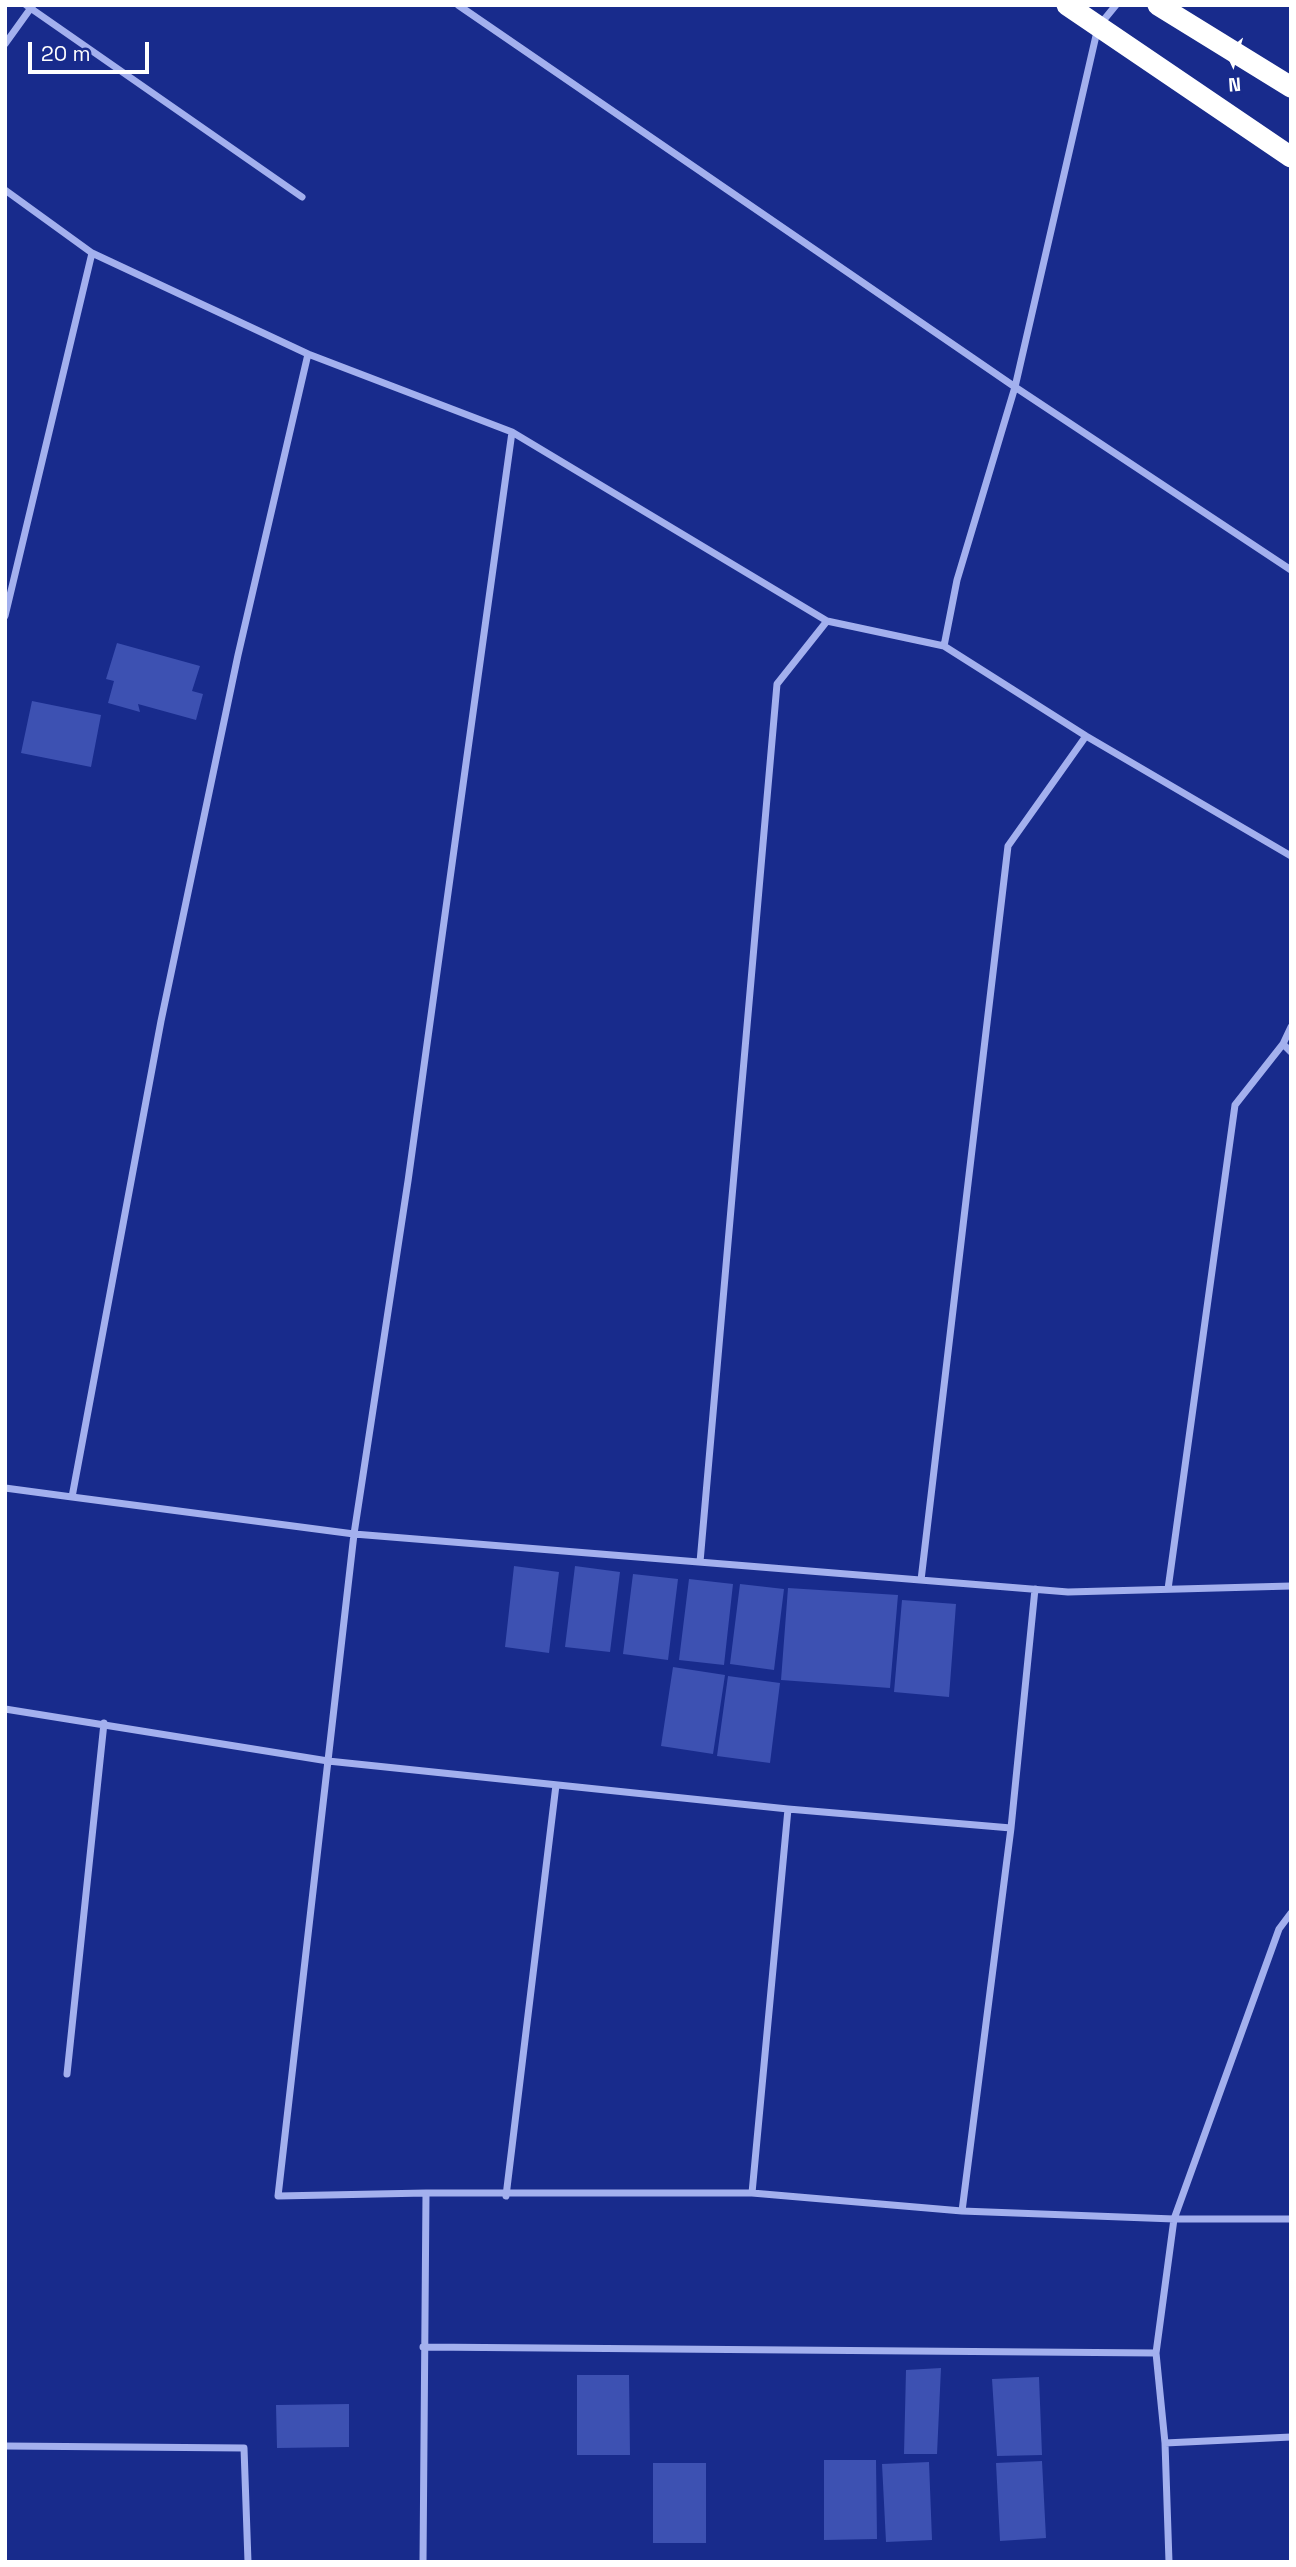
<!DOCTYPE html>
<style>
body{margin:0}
#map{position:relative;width:1296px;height:2567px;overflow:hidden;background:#182b8c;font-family:"Space Grotesk",sans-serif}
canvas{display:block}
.frame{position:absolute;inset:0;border:7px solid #fff;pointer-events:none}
.north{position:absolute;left:1198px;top:28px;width:70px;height:70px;-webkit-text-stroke:5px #182b8c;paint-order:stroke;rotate:176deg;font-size:19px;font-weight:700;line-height:28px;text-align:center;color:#fff}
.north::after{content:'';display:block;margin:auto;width:24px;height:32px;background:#fff;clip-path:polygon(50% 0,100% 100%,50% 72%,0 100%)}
.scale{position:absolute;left:28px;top:42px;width:121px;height:32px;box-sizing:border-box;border:4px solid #fff;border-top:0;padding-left:9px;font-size:21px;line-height:24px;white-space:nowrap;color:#fff;-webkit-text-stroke:5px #182b8c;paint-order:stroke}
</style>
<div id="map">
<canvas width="1296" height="2567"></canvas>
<div class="frame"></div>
<div class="north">N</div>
<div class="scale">20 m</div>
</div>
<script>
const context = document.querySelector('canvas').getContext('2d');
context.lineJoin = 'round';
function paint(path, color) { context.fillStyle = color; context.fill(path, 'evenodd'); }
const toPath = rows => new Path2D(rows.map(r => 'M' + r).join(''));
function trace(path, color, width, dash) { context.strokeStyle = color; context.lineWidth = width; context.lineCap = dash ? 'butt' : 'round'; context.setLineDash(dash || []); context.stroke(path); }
paint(toPath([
 [117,643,200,666,192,691,203,694,196,720,138,704,140,712,108,703,114,681,106,679],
 [32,701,101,715,91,767,21,753],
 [514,1566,559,1572,549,1653,505,1647],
 [575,1566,620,1572,610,1652,565,1647],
 [633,1574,678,1579,668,1660,623,1654],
 [689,1579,733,1584,724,1665,679,1660],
 [740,1584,784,1589,774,1670,730,1664],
 [788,1588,898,1595,890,1688,781,1680],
 [902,1600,956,1604,949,1697,894,1692],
 [673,1667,725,1675,713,1754,661,1746],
 [728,1676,780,1683,770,1763,717,1756],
 [941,2368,937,2454,904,2454,906,2370],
 [577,2375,629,2375,630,2455,577,2455],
 [1039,2377,1042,2455,997,2456,992,2379],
 [349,2404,349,2447,277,2448,276,2405],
 [824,2460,876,2460,877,2539,824,2540],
 [1042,2461,1046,2538,1000,2541,996,2463],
 [929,2462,932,2540,886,2542,882,2464],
 [653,2463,706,2463,706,2543,653,2543]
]), '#3d51b2');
trace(toPath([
 [26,5,302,197],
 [458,5,1015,387,1098,27,1116,5],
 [5,44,33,5],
 [5,190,92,253],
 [512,432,827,621],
 [1291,570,1015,387,957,580,944,646,1086,736,1291,856],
 [5,616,92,253,308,354],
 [1291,1027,1283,1044,1291,1052],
 [5,1488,72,1497,161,1021,238,655,308,354,512,432,408,1181,354,1534,72,1497],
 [700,1562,777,684,827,621,944,646],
 [921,1580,1008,846,1086,736],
 [1168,1589,1235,1105,1283,1044],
 [5,1709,328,1761,788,1809,1011,1828],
 [67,2074,104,1723],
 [426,2193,278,2196,354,1534,1068,1592,1291,1586],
 [752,2193,788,1809],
 [506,2196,556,1785],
 [962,2211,1011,1828,1035,1589],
 [423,2347,1156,2353],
 [1165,2443,1156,2353,1174,2219,1291,2219],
 [5,2446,244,2448,248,2562],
 [423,2562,426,2193,752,2193,962,2211,1174,2219,1279,1929,1291,1913],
 [1169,2562,1165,2443,1291,2437]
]), '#a3b0ee', 7);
trace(toPath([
 [1067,5,1291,157],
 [1158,5,1291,87]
]), '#fff', 21);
</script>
